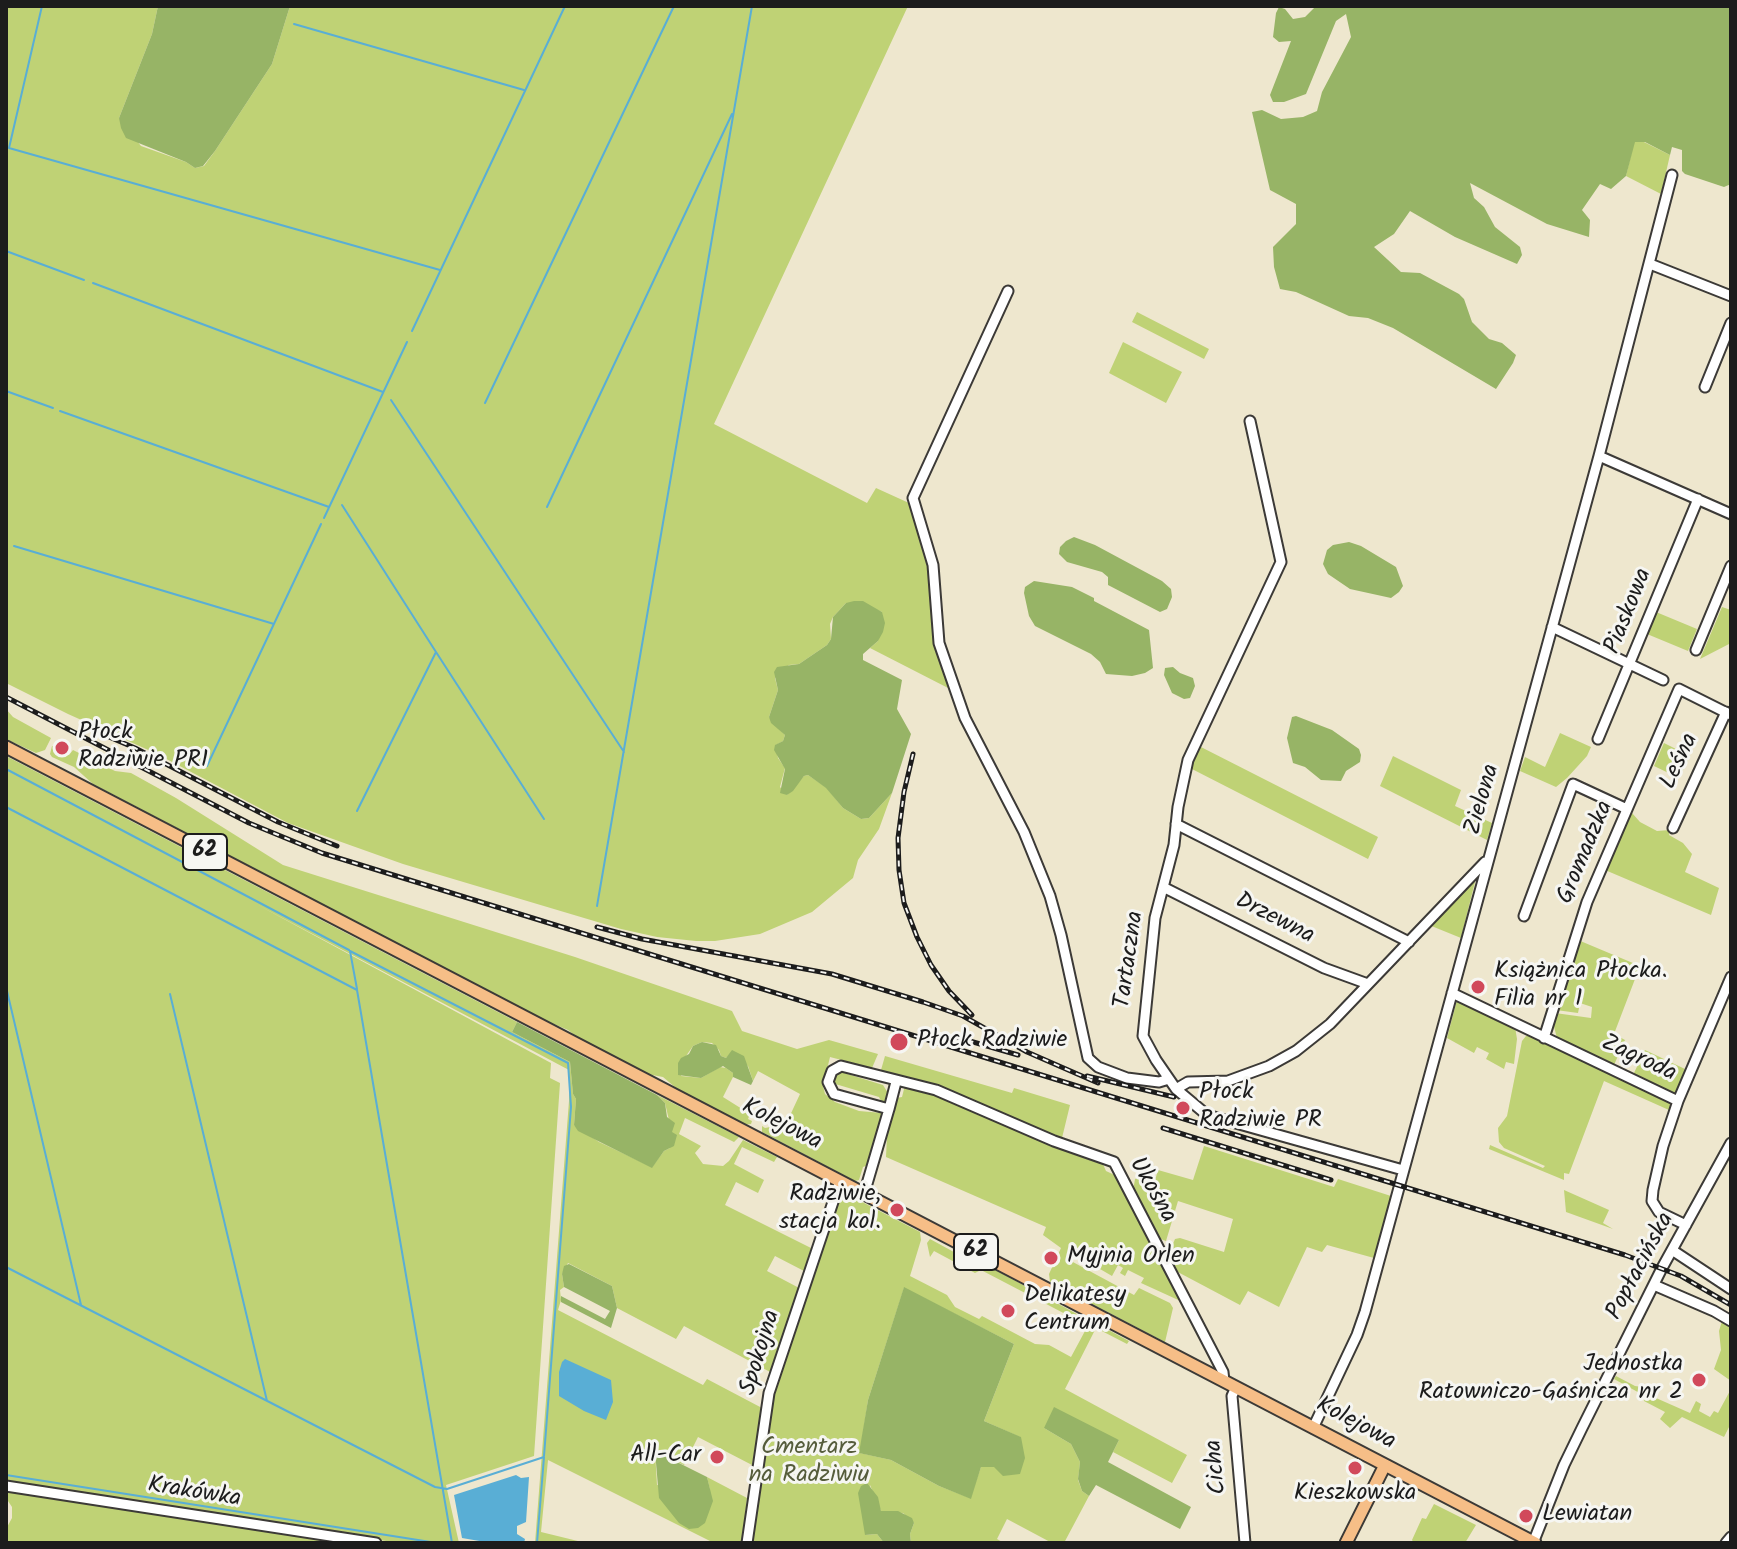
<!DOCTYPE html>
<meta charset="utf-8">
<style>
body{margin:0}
#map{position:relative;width:1737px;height:1549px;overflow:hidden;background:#eee7ce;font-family:Kalam,sans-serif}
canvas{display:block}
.frame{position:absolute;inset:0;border:8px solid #1c1c1c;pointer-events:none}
</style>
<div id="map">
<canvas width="1737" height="1549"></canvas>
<div class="frame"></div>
</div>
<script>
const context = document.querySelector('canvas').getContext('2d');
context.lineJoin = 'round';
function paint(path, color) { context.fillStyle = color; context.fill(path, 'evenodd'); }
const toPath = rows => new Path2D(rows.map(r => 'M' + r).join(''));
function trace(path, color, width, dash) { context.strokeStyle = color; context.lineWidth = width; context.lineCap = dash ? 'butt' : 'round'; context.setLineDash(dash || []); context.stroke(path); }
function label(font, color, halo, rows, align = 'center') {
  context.font = font + ' Kalam,sans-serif'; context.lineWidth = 6; context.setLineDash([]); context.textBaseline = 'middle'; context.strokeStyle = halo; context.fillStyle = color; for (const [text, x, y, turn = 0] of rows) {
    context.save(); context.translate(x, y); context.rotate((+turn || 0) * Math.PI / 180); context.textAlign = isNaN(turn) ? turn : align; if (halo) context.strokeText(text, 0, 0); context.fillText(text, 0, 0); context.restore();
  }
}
paint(toPath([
 [6,6,158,6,152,34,119,118,141,146,186,162,195,168,204,166,215,151,272,64,290,6,908,6,714,424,867,503,876,488,909,503,928,560,935,643,950,689,870,648,878,641,882,612,873,608,846,603,833,617,830,624,831,639,827,645,799,664,789,665,775,678,778,690,769,717,785,735,783,741,776,745,778,758,785,768,780,787,787,795,804,776,808,775,827,788,843,808,861,819,869,818,892,793,879,829,858,860,853,878,812,912,760,934,715,941,696,941,657,937,621,929,403,864,288,823,155,753,68,714,6,683],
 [1634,142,1644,142,1670,155,1661,194,1626,176],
 [1137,312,1209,349,1204,359,1132,322],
 [1123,342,1182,372,1166,403,1109,373],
 [1722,607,1731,610,1731,643,1700,659],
 [1656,612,1697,629,1688,651,1647,634],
 [6,709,13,717,51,738,45,750,36,753,6,739],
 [1560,733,1591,747,1587,756,1567,778,1556,787,1520,771,1525,757,1545,767],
 [1664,743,1690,756,1679,778,1654,766],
 [1197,745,1378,837,1368,859,1190,768],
 [52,746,69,755,73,750,115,771,131,773,176,798,283,865,575,957,732,1011,742,1031,797,1049,829,1040,878,1054,872,1068,830,1057,823,1086,825,1094,835,1102,859,1111,882,1113,883,1117,868,1165,863,1167,859,1180,855,1181,762,1132,762,1126,765,1128,786,1124,800,1094,758,1071,753,1081,748,1066,730,1054,726,1058,721,1056,719,1050,712,1043,702,1042,693,1046,686,1056,681,1076,701,1078,720,1067,726,1068,733,1073,733,1077,723,1097,750,1114,748,1119,752,1121,751,1124,743,1125,682,1093,663,1077,647,1074,578,1038,568,1030,544,1020,93,784,74,767,52,757,50,754],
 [6,756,517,1022,512,1032,570,1062,573,1094,576,1099,574,1125,599,1142,652,1167,664,1151,670,1148,672,1133,665,1103,657,1095,739,1137,734,1142,685,1118,679,1134,701,1146,695,1153,703,1164,723,1166,729,1161,743,1140,777,1157,774,1162,742,1147,734,1164,764,1180,758,1193,736,1182,725,1205,811,1248,804,1271,775,1256,767,1271,801,1289,772,1373,684,1326,676,1339,617,1308,612,1286,568,1263,562,1274,564,1287,560,1290,561,1300,558,1310,703,1385,707,1379,762,1408,752,1465,698,1437,684,1465,655,1451,657,1485,710,1490,707,1477,747,1498,742,1543,714,1543,548,1460,541,1532,586,1543,535,1543,569,1101,569,1070,256,904,551,1063,550,1078,560,1083,534,1456,446,1485,459,1543,399,1543,6,1482],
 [1393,756,1461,790,1455,806,1492,823,1487,840,1380,786],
 [1632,813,1640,822,1657,831,1670,830,1669,835,1683,843,1692,854,1685,872,1719,888,1711,915,1605,870],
 [1476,878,1461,938,1429,925],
 [1578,940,1640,966,1614,1034,1625,1040,1614,1065,1557,1038,1553,1023,1555,1013,1591,1018,1592,1007,1580,1003,1578,1013,1556,1010],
 [1457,1000,1515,1027,1517,1039,1514,1064,1506,1062,1504,1069,1486,1059,1489,1053,1477,1047,1474,1053,1447,1038],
 [1532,1035,1668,1099,1671,1104,1669,1110,1604,1081,1569,1174,1564,1173,1564,1180,1489,1149,1490,1145,1543,1168,1545,1166,1504,1148,1499,1142,1498,1128,1507,1116,1522,1041,1526,1036],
 [1645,1050,1685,1069,1675,1095,1633,1075],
 [885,1056,1012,1093,1014,1088,1070,1105,1062,1138,1060,1140,881,1070],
 [841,1072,883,1085,888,1093,886,1103,882,1103,879,1097,832,1083,835,1075],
 [905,1085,932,1091,1057,1147,1102,1162,1106,1171,1121,1178,1187,1304,1141,1283,1144,1278,1128,1270,1125,1276,1120,1273,1123,1268,1118,1265,1112,1276,1100,1269,1104,1259,1080,1246,1071,1261,1134,1295,1139,1288,1170,1303,1173,1308,1165,1342,1050,1282,1049,1274,1061,1248,1043,1235,1046,1227,886,1157,887,1136,896,1098,902,1097],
 [1204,1146,1334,1187,1338,1179,1391,1196,1374,1258,1327,1245,1322,1252,1307,1247,1279,1307,1248,1291,1240,1305,1174,1270,1170,1251,1175,1239,1180,1238,1224,1252,1233,1219,1178,1201,1166,1241,1158,1238,1133,1191,1135,1179,1146,1175,1156,1177,1158,1170,1193,1180],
 [1564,1190,1609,1210,1603,1223,1613,1229,1566,1212],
 [841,1191,920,1232,921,1240,910,1276,947,1295,955,1307,979,1319,982,1316,1035,1344,1049,1345,1071,1357,1085,1331,1079,1327,1086,1318,1129,1341,1127,1344,1096,1328,1065,1389,1187,1455,1172,1483,1113,1452,1119,1440,1044,1428,1071,1444,1080,1462,1078,1480,1082,1491,1089,1496,1064,1543,1052,1543,1007,1519,997,1539,1004,1543,911,1543,910,1534,914,1523,903,1513,881,1511,870,1485,865,1535,877,1534,884,1543,750,1543,772,1393],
 [904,1288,1014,1344,984,1421,1020,1437,994,1467,981,1467,970,1498,939,1486,891,1460,860,1453,868,1400],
 [930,1239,963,1257,973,1258,1077,1314,1073,1318,981,1270,975,1273,934,1251,930,1257,927,1243],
 [1722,1321,1731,1328,1731,1381,1714,1369,1721,1350,1719,1331],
 [1616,1376,1635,1386,1649,1388,1658,1392,1656,1398,1690,1413,1696,1401,1701,1404,1699,1411,1710,1417,1714,1411,1718,1413,1731,1389,1731,1423,1724,1437,1682,1417,1670,1428,1660,1419,1665,1412,1644,1401,1645,1396,1614,1379],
 [6,1491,156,1512,361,1543,6,1543,6,1529,12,1518,12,1507,6,1498],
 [1434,1504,1476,1525,1465,1543,1414,1543,1412,1540,1422,1518,1426,1519]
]), '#bfd275');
paint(toPath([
 [158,6,290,6,272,64,215,151,203,166,195,168,186,162,126,138,121,128,119,118,152,34],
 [1316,6,1731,6,1731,184,1724,187,1685,174,1682,171,1682,150,1672,147,1670,155,1645,142,1635,142,1626,176,1611,189,1600,184,1582,210,1590,220,1589,237,1547,224,1470,183,1474,198,1484,207,1495,227,1520,247,1522,255,1517,264,1455,237,1410,211,1394,234,1374,247,1401,272,1420,273,1459,294,1464,299,1472,322,1489,339,1502,343,1516,355,1513,363,1496,389,1393,328,1368,318,1349,316,1296,292,1280,289,1274,267,1273,247,1296,224,1296,204,1270,190,1252,112,1262,110,1281,119,1303,117,1317,111,1322,92,1351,37,1346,14,1336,21,1306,94,1284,102,1273,102,1270,95,1291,41,1279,42,1273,37,1276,13,1279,7,1285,9,1293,19,1305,17],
 [1074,537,1095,545,1162,581,1171,589,1172,597,1167,609,1160,612,1108,585,1108,577,1102,572,1067,562,1059,554,1060,547,1066,541],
 [1349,542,1361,546,1396,567,1403,586,1399,592,1391,598,1350,589,1328,574,1323,564,1327,550,1333,545],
 [1034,581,1072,587,1094,598,1094,601,1149,630,1153,668,1145,673,1132,676,1106,674,1100,662,1091,654,1035,626,1029,616,1024,593,1025,587],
 [854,601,863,601,882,612,885,623,883,632,878,641,863,654,863,660,902,680,897,709,911,734,892,793,869,818,861,819,843,808,826,788,808,775,804,776,793,791,787,795,780,793,785,769,774,750,775,745,783,741,785,735,771,723,769,717,778,690,774,672,777,667,799,664,827,645,831,639,833,617,846,603],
 [1173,667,1180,673,1193,678,1195,686,1190,698,1184,699,1172,693,1164,675,1165,668],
 [1296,716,1332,730,1359,749,1361,755,1360,762,1346,771,1341,781,1321,780,1305,767,1293,763,1287,738,1292,717],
 [517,1022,657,1095,665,1103,667,1117,675,1123,672,1132,677,1135,674,1146,664,1151,652,1168,578,1131,574,1125,576,1099,573,1094,570,1062,512,1032],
 [702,1042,716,1045,721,1056,726,1058,732,1050,744,1056,753,1081,751,1085,733,1077,733,1073,723,1066,701,1078,678,1075,678,1063,681,1058,689,1054,693,1046],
 [569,1264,612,1286,617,1308,611,1328,561,1302,561,1296,605,1319,610,1311,564,1287,562,1274,564,1266],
 [904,1287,1014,1344,984,1421,1021,1437,1025,1458,1020,1474,1003,1476,994,1467,981,1467,971,1499,939,1486,891,1460,859,1453,868,1400],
 [1054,1407,1119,1440,1108,1462,1191,1507,1180,1529,1096,1485,1089,1496,1082,1491,1078,1479,1080,1462,1071,1444,1044,1428],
 [655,1451,707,1477,713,1501,705,1523,698,1528,689,1529,679,1523,659,1498],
 [867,1483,878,1497,881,1511,898,1511,912,1518,914,1523,910,1534,911,1543,884,1543,877,1534,865,1535,858,1493,861,1486]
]), '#97b466');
paint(toPath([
 [565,1359,611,1380,613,1402,606,1420,584,1411,559,1396,559,1372,562,1362],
 [516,1475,521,1478,529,1477,526,1522,517,1526,517,1534,525,1539,524,1543,491,1543,462,1538,454,1495]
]), '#59aed5');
trace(toPath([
 [42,6,9,148,440,270],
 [294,24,524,90],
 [6,251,84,280],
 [93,283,383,392],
 [412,331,565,6],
 [6,391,53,408],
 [391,400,624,752],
 [485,403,674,6],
 [60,411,329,507],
 [342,505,436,652,357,811],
 [547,507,732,114],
 [324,518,407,342],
 [14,546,274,624],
 [436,652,544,819],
 [207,766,321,524],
 [6,769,349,950],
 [6,807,357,990,452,1543],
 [597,906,752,6],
 [357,989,350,951,568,1063,571,1107,544,1456],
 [7,991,81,1305],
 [170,994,267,1401],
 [6,1267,435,1487,447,1489,544,1457,537,1543],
 [6,1475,437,1543]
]), '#59aed5', 2);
const minor = toPath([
 [1650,264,1731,296],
 [1008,291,913,498,933,565,939,643,965,718,1024,832,1050,896,1061,935,1088,1058,1098,1067,1127,1078,1159,1082,1169,1079],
 [1705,387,1731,323],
 [1250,421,1281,562,1188,760,1178,807,1174,845,1155,918,1143,1036,1156,1060,1176,1089,1207,1115,1403,1170],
 [1599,456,1731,514],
 [1552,627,1663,680],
 [1696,650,1731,566],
 [1598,739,1698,499],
 [1176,824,1409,942],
 [1673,828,1726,712],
 [1163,887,1324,968,1368,984],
 [1524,916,1573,784,1627,809],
 [1452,993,1678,1101,1731,977],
 [1544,1038,1587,902,1679,689,1731,715],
 [1176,1089,1188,1082,1228,1081,1269,1066,1296,1051,1330,1024,1485,862],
 [1678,1101,1663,1146,1653,1190,1652,1201,1659,1212,1686,1225],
 [889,1109,896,1082],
 [864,1194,889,1109,834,1094,828,1082,832,1071,841,1066,936,1090,1054,1141,1114,1162,1223,1372,1224,1381],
 [1672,1250,1731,1289],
 [1654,1285,1714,1311,1731,1321],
 [1236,1387,1232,1396,1245,1543],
 [1313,1428,1357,1335,1365,1312,1599,456,1672,175],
 [6,1486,376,1543],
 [747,1543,769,1393,840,1181],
 [1533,1543,1564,1465,1582,1428,1662,1268,1731,1143],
 [1726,1543,1731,1537]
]);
const major = toPath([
 [6,747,1535,1543],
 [1346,1543,1385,1465]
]);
trace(minor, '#3c3a37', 13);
trace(major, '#3c3a37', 15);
trace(minor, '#fff', 9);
trace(major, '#f6be87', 11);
const rail = toPath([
 [6,697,249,823,322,853,1625,1255,1681,1276,1731,1305],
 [88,728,135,748,278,822,337,846],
 [913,754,904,792,898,838,899,870,904,903,917,937,931,965,949,991,972,1015],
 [597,927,642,939,832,974,923,1002,963,1016,1027,1052,1098,1083],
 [956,1037,1018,1055],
 [1087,1076,1174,1097],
 [1163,1128,1331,1180]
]);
trace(rail, '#1c1c1c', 5);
trace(rail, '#f6f6f2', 2, [6]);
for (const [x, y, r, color] of [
 [62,748,8,"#d1495b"],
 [1478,987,8,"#d1495b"],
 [899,1042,10,"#d1495b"],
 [1183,1108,8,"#d1495b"],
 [897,1210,8,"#d1495b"],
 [1051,1258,8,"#d1495b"],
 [1008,1311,8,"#d1495b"],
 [1699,1380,8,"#d1495b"],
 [717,1457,8,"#d1495b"],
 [1355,1468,8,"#d1495b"],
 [1526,1516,8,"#d1495b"]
]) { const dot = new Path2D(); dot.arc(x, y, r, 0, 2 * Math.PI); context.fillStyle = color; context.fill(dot); trace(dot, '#f6f6f2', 3); }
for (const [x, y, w] of [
 [205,852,44],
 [976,1252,44]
]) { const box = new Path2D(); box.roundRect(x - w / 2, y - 18, w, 36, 6); context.fillStyle = '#f6f6f2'; context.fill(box); trace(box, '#1c1c1c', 2); }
label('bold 22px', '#1c1c1c', null, [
 ["62",205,852],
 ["62",976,1252]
]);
label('24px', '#1c1c1c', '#f6f6f2', [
 ["Piaskowa",1630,612,-68],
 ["Leśna",1681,762,-65],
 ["Zielona",1484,800,-74],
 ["Gromadzka",1587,853,-67],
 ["Drzewna",1274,920,27],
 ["Tartaczna",1131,960,-82],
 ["Zagroda",1638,1060,25],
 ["Kolejowa",781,1126,27],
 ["Ukośna",1151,1191,60],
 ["Popłacińska",1642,1267,-62],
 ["Spokojna",762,1353,-73],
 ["Kolejowa",1355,1425,28],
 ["Cicha",1218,1467,-95],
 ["Krakówka",194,1494,9]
]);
label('24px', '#1c1c1c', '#f6f6f2', [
 ["Płock",78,734],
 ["Radziwie PR1",78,762],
 ["Książnica Płocka.",1494,973],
 ["Filia nr 1",1494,1001],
 ["Płock Radziwie",917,1042],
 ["Płock",1199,1094],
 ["Radziwie PR",1199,1122],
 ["Radziwie,",881,1196,"right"],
 ["stacja kol.",881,1224,"right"],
 ["Myjnia Orlen",1067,1258],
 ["Delikatesy",1024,1297],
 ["Centrum",1024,1325],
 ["Jednostka",1683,1366,"right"],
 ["Ratowniczo-Gaśnicza nr 2",1683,1394,"right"],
 ["All-Car",701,1457,"right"],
 ["Kieszkowska",1355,1495,"center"],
 ["Lewiatan",1542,1516]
], 'left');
label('24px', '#555c3b', '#f6f6f2', [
 ["Cmentarz",809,1449],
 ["na Radziwiu",809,1477]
]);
</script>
